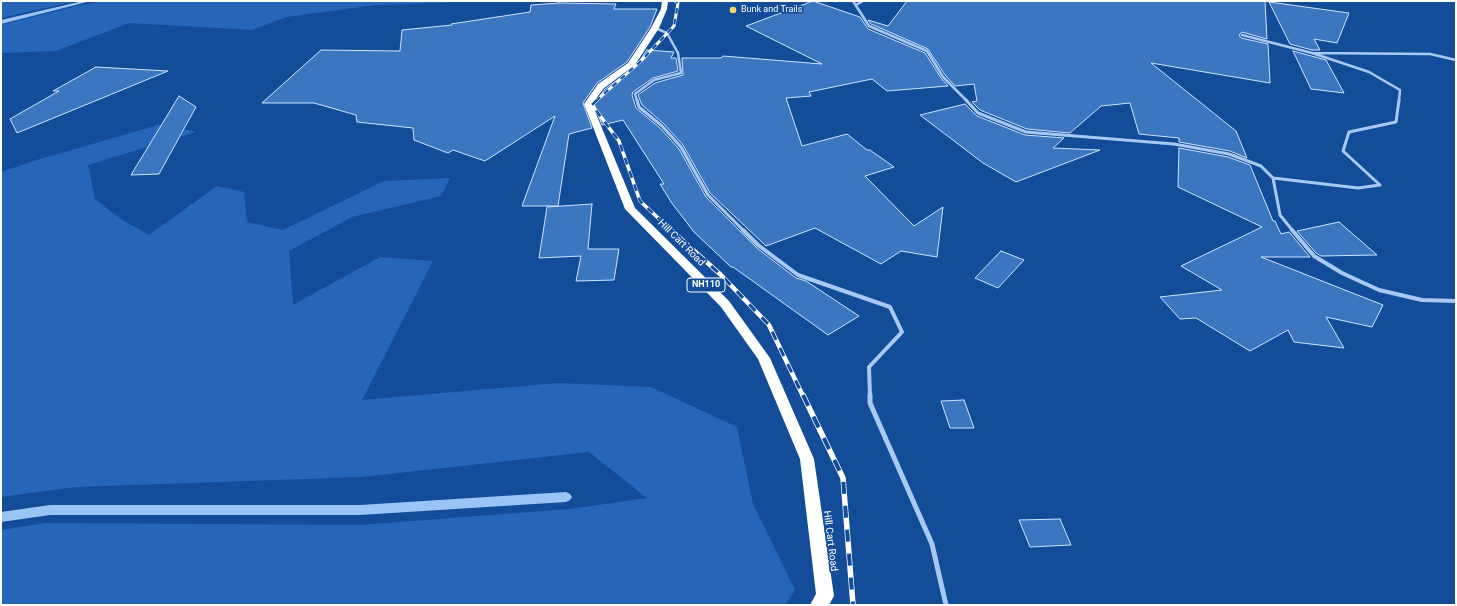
<!DOCTYPE html>
<style>
body{margin:0}
#map{position:relative;width:1457px;height:606px;overflow:hidden;background:#134d9a;font-family:Roboto,sans-serif}
canvas{display:block}
.frame{position:absolute;inset:0;border:2px solid #fff;pointer-events:none}
</style>
<div id="map">
<canvas width="1457" height="606"></canvas>
<div class="frame"></div>
</div>
<script>
const context = document.querySelector('canvas').getContext('2d');
context.lineJoin = 'round';
function paint(path, color) { context.fillStyle = color; context.fill(path, 'evenodd'); }
const toPath = rows => new Path2D(rows.map(r => 'M' + r).join(''));
function trace(path, color, width, dash) { context.strokeStyle = color; context.lineWidth = width; context.lineCap = dash ? 'butt' : 'round'; context.setLineDash(dash || []); context.stroke(path); }
function label(font, color, halo, rows, align = 'center') {
  context.font = font + ' Roboto,sans-serif'; context.lineWidth = 3.5; context.setLineDash([]); context.textBaseline = 'middle'; context.strokeStyle = halo; context.fillStyle = color; for (const [text, x, y, turn = 0] of rows) {
    context.save(); context.translate(x, y); context.rotate((+turn || 0) * Math.PI / 180); context.textAlign = isNaN(turn) ? turn : align; if (halo) context.strokeText(text, 0, 0); context.fillText(text, 0, 0); context.restore();
  }
}
paint(toPath([
 [1,1,76,1,1,18],
 [105,1,489,1,376,5,286,17,252,30,129,23,56,51,1,53,1,25,77,6],
 [162,124,196,132,88,165,95,199,121,219,149,235,217,186,244,192,247,222,283,230,384,181,450,178,441,196,352,217,289,251,293,305,380,257,433,261,362,400,558,383,651,387,737,427,753,504,795,590,785,605,1,605,1,530,45,523,361,525,570,509,647,498,589,452,361,477,76,487,1,497,1,172,40,159]
]), '#2666b9');
paint(toPath([
 [83,1,91,1,1,24,1,20,83,1],
 [566,492,570,494,572,497,570,500,566,502,360,515,50,515,1,522,1,512,50,505,360,505,566,492]
]), '#9ac3f6');
const building = toPath([
 [813,1,860,17,868,29,925,53,941,78,948,86,887,91,872,79,809,92,811,96,786,98,802,146,847,134,867,150,870,150,894,167,865,176,914,226,943,207,937,257,901,251,881,264,815,228,766,246,710,193,683,145,664,124,642,105,638,95,655,83,683,75,682,58,721,58,723,56,822,64,746,26,813,1],
 [907,1,1265,1,1267,39,1242,32,1239,35,1241,38,1268,44,1270,83,1151,63,1236,131,1247,158,1230,151,1179,142,1179,138,1139,134,1130,103,1101,106,1070,133,1027,129,980,110,972,102,977,101,974,84,955,86,945,75,928,49,871,24,868,20,888,26,907,1],
 [1269,2,1349,13,1337,43,1314,39,1320,50,1312,50,1290,44,1269,2],
 [559,3,616,4,614,9,657,9,650,27,627,62,597,83,583,103,592,128,569,134,558,206,522,206,555,116,485,161,453,150,448,153,414,140,413,128,357,122,356,115,314,103,262,103,321,50,400,51,402,30,452,25,451,24,530,12,531,5,559,3],
 [647,50,674,52,671,58,676,58,678,71,653,78,633,92,632,95,636,108,660,128,679,149,706,197,758,249,796,278,806,281,859,316,828,335,733,267,731,267,694,232,671,202,660,184,664,184,623,120,602,125,594,104,605,89,636,66,647,50],
 [1293,51,1326,60,1344,93,1311,89,1293,51],
 [96,67,168,71,17,133,10,119,59,91,53,91,96,67],
 [179,96,196,107,159,174,131,175,179,96],
 [965,104,977,116,1025,135,1064,138,1053,148,1100,150,1016,182,983,163,920,115,965,104],
 [1179,148,1228,157,1250,165,1273,221,1275,221,1281,234,1289,232,1310,257,1261,257,1383,305,1372,327,1326,317,1344,348,1294,342,1288,330,1250,351,1196,318,1180,319,1160,297,1222,290,1181,266,1262,227,1178,187,1179,148],
 [592,204,588,249,619,249,614,280,576,281,581,256,539,258,547,207,592,204],
 [1339,222,1377,255,1321,256,1316,253,1297,231,1339,222],
 [1001,251,1024,260,998,288,975,278,1001,251],
 [964,400,974,428,950,428,941,401,964,400],
 [1060,519,1071,545,1030,547,1019,520,1060,519]
]);
paint(building, '#3c76c1');
trace(building, '#d0e4fd', 1);
trace(toPath([
 [853,1,869,26,927,51,943,77,967,101],
 [856,5,863,1],
 [1242,35,1312,53],
 [637,101,635,94,654,80,681,73,678,53,667,33,655,28],
 [1399,101,1400,90,1369,72,1312,53,1430,54,1456,60]
]), '#a8c9f3', 2.5);
trace(toPath([
 [637,100,639,107,662,126,681,147,708,195,744,231],
 [966,100,978,113,1026,132,1174,144,1229,154,1261,166,1273,178,1280,215,1293,231],
 [1273,178,1358,188,1380,185,1343,151,1349,132,1396,122,1399,100]
]), '#a8c9f3', 3);
trace(toPath([
 [743,230,758,245,798,275,890,307,902,332,869,367,870,396],
 [1292,230,1314,256,1342,273,1379,290,1422,300,1456,301]
]), '#a8c9f3', 4);
trace(toPath([
 [870,395,870,403,932,544,946,605]
]), '#a8c9f3', 5);
paint(toPath([
 [662,1,668,1,667,9,659,28,635,65,604,88,592,104,635,208,729,301,770,358,814,459,834,596,829,605,810,605,816,594,800,459,758,359,721,307,625,209,584,104,598,84,628,63,651,28,661,9,662,1]
]), '#fff');
const railFar3 = toPath([
 [596,101,641,61,674,26,678,3,675,1]
]);
const railFar2 = toPath([
 [597,100,592,105,619,141,640,201,672,231]
]);
const railFar1 = toPath([
 [671,230,721,275,769,325,803,396]
]);
const rail = toPath([
 [803,395,843,478,853,605]
]);
trace(railFar3, '#fff', 3);
trace(railFar2, '#fff', 3.5);
trace(railFar1, '#fff', 4.5);
trace(rail, '#fff', 5.5);
trace(railFar3, '#134d9a', 2, [5.5]);
trace(railFar2, '#134d9a', 2.5, [7]);
trace(railFar1, '#134d9a', 3, [9]);
trace(rail, '#134d9a', 4, [12]);
for (const [x, y, r, color] of [
 [733,10,4,"#ffd66a"]
]) { const dot = new Path2D(); dot.arc(x, y, r, 0, 2 * Math.PI); context.fillStyle = color; context.fill(dot); trace(dot, '#134d9a', 1.5); }
label('9px', '#fff', '#134d9a', [
 ["Bunk and Trails",741,10]
], 'left');
for (const [x, y, w] of [
 [706,285,38]
]) { const box = new Path2D(); box.roundRect(x - w / 2, y - 7, w, 14, 3); context.fillStyle = '#134d9a'; context.fill(box); trace(box, '#fff', 1); }
label('bold 9px', '#fff', null, [
 ["NH110",706,285]
]);
label('10px', '#fff', '#134d9a', [
 ["Hill Cart Road",681,243,45],
 ["Hill Cart Road",830,541,83]
]);
</script>
